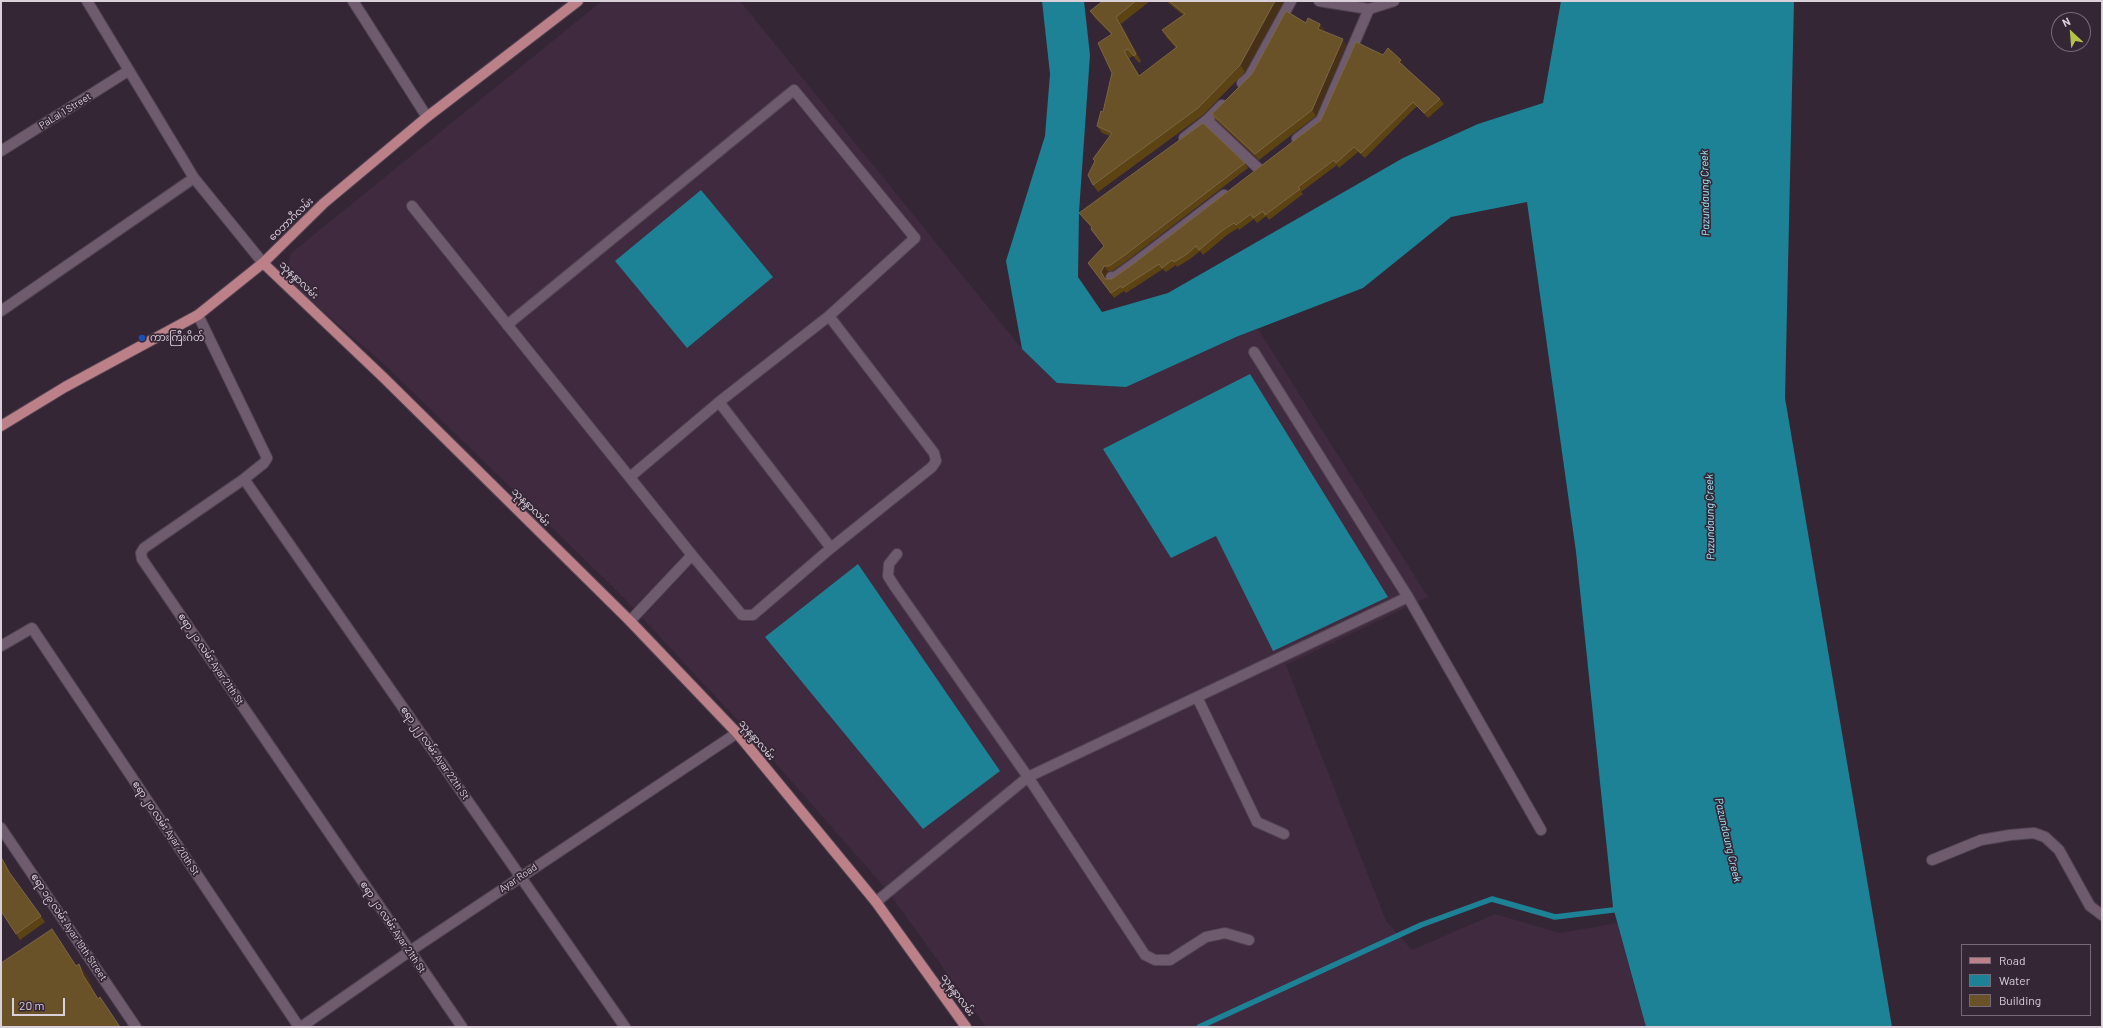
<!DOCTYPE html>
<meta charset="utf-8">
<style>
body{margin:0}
#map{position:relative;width:2103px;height:1028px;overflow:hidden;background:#352635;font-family:Barlow,sans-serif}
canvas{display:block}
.frame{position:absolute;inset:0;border:2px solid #dad0da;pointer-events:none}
.legend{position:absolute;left:1961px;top:944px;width:130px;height:72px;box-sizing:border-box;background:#352635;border:1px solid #776a77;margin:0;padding:5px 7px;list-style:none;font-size:12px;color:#dad0da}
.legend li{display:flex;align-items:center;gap:8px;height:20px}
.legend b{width:20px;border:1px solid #776a77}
.north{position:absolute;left:2051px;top:12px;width:40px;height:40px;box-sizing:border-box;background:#352635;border:1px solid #776a77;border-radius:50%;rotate:334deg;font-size:11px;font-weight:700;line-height:16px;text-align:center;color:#dad0da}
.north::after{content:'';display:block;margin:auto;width:14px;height:18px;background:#b4c24a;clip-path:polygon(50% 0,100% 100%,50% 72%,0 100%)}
.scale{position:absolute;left:12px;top:998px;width:53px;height:18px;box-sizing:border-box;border:2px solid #dad0da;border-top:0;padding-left:5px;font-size:12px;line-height:14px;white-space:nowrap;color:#dad0da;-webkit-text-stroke:3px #352635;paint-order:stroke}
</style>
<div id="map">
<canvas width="2103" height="1028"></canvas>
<div class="frame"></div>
<ul class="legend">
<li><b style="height:5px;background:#bb8088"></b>Road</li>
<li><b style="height:11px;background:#1d8295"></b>Water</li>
<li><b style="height:11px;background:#695228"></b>Building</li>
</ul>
<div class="north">N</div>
<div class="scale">20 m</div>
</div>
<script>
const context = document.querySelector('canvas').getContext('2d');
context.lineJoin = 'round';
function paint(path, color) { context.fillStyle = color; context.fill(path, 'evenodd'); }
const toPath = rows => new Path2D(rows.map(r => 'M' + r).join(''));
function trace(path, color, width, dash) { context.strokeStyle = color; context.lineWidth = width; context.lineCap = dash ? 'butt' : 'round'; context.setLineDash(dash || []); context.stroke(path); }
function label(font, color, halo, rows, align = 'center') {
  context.font = font + ' Barlow,"Noto Sans Myanmar",sans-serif'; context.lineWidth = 3.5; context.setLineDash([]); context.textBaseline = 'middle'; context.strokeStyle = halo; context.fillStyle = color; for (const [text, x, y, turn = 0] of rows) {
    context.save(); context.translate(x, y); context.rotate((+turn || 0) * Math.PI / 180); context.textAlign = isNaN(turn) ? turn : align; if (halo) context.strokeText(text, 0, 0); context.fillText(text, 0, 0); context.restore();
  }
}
paint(toPath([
 [602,1,740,1,1022,349,1057,383,1236,337,1258,329,1428,597,1286,665,1386,921,1412,950,1495,914,1560,933,1617,923,1646,1027,986,1027,887,890,743,726,620,594,386,366,287,280,290,254]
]), '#3f2a3f');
paint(toPath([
 [1042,1,1084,1,1090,55,1079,212,1078,277,1102,312,1168,293,1403,158,1478,124,1543,103,1561,1,1794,1,1785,398,1892,1027,1646,1027,1613,907,1576,552,1527,202,1451,217,1363,288,1236,337,1126,387,1057,383,1022,349,1006,261,1045,136,1050,74],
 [701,190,773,277,687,348,615,261],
 [1250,374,1388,597,1273,651,1216,536,1171,558,1103,449],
 [858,564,1000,771,923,829,765,637]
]), '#1d8295');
trace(toPath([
 [1199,1027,1421,925,1492,899,1555,917,1621,909]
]), '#1d8295', 5.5);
const minor = toPath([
 [87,1,194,178,263,263],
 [353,1,427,117],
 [1319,1,1369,9,1394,1],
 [1242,83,1250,76,1291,1],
 [1207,120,1259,169],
 [1184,138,1207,120,1222,105],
 [1297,139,1321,120,1369,9],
 [1,151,128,71],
 [412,206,692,555,630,621],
 [1111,277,1112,279,1132,265,1224,195],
 [1,311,194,178],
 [198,315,267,458,264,463,244,479,144,548,141,553,142,559,462,1027],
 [507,325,794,90,915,238,829,316,719,402,630,477],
 [1254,352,1408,597,1541,830],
 [719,402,831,548],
 [244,479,625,1027],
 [897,554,889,564,888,576,895,587,1028,777,1145,955,1155,960,1170,960,1206,937,1225,933,1249,940],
 [692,555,742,615,753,615,831,548,932,467,936,461,934,453,829,316],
 [1,646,32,628,299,1027],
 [1197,697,1257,822,1284,834],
 [1,828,136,1027],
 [1932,860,1981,840,2010,835,2034,833,2045,837,2059,850,2090,906,2102,915],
 [876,902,1028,777,1408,597],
 [301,1027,410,951,737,733]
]);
const major = toPath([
 [263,263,384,378,630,621,737,733,876,902,966,1027],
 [1,426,65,387,198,315,263,263,324,203,427,117,578,1]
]);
trace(minor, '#524452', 12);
trace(major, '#524452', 12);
trace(minor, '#6e5c6e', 10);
trace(major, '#bb8088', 10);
paint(toPath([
 [1103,1,1150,1,1121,24,1141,61,1139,63,1133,56,1129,58,1139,76,1176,48,1167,38,1162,30,1183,15,1166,1,1284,1,1245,72,1203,115,1098,192,1093,185,1110,136,1102,133,1097,126,1103,112,1112,73,1111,34,1095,18,1090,11],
 [1306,23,1320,24,1324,30,1324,31,1346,45,1316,116,1259,160,1216,120,1212,114],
 [1383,55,1401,60,1404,65,1404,66,1440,99,1444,104,1428,118,1417,106,1365,158,1358,152,1339,168,1337,165,1301,192,1303,194,1269,220,1266,216,1257,223,1254,219,1239,230,1238,228,1227,235,1203,255,1200,251,1190,259,1177,267,1176,265,1166,272,1163,269,1126,293,1124,291,1114,298,1088,263,1104,246,1092,228,1079,213,1245,163,1248,168,1128,260,1112,271,1108,271,1105,277,1106,279,1112,279,1132,265,1321,120],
 [13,877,45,922,20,940,1,911]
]), '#5c4313');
paint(toPath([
 [1275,1,1284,1,1245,72,1240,65],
 [1116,17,1121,24,1141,61,1136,54],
 [1320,24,1324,30,1322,34,1318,29],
 [1343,39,1346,45,1316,116,1312,110],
 [1124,51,1129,58,1144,84,1139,76],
 [1401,60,1404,65,1403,67,1399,62],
 [1104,266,1108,271,1105,277,1108,284,1101,272],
 [1,856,13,877,9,872,1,857],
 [52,929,62,943,85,980,76,966],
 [79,964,89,978,93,989,107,1013,98,999,83,975]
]), '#463118');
const building = toPath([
 [1103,1,1136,1,1116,17,1136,54,1134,56,1128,49,1124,51,1139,76,1177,47,1162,30,1185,14,1169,1,1275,1,1240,65,1198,108,1093,185,1088,175,1095,161,1093,159,1112,133,1097,126,1101,111,1103,112,1112,73,1098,43,1112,34,1090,11,1103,1],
 [1286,11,1306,23,1308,18,1320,24,1318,29,1343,39,1312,110,1255,154,1212,114,1252,74,1286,11],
 [1356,42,1383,55,1388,48,1401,60,1399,62,1440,99,1424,113,1413,102,1361,153,1354,147,1336,163,1334,160,1298,187,1300,189,1265,215,1263,211,1253,218,1251,214,1236,225,1234,223,1223,230,1199,250,1196,246,1187,254,1174,262,1172,260,1162,268,1159,264,1122,288,1121,286,1111,293,1088,263,1104,246,1091,229,1092,227,1079,213,1203,123,1245,163,1125,255,1109,266,1104,266,1101,272,1105,279,1112,279,1132,265,1321,120,1356,42],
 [1,857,9,872,41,916,16,934,1,911,1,857],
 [52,929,76,966,79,964,83,975,98,999,100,997,120,1027,1,1027,1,963,52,929]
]);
paint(building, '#695228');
trace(building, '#7b6644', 1);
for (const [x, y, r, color] of [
 [142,338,4,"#1a4fb4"]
]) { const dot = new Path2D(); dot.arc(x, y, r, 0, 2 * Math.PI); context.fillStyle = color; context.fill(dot); trace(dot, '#352635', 1.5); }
label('10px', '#dad0da', '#352635', [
 ["PaLal 1 Street",65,111,-32],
 ["ဝေဘာဂီလမ်း",291,219,-44],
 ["သုနန္ဒာလမ်း",299,280,44],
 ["သုနန္ဒာလမ်း",531,507,45],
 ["ဧရာ ၂၁ လမ်း Ayar 21th St",211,659,56],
 ["သုနန္ဒာလမ်း",757,740,50],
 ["ဧရာ ၂၂ လမ်း Ayar 22th St",435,753,55],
 ["ဧရာ ၂၀ လမ်း Ayar 20th St",166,828,56],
 ["Ayar Road",518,878,-34],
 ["ဧရာ ၁၉ လမ်း Ayar 19th Street",69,927,56],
 ["ဧရာ ၂၁ လမ်း Ayar 21th St",393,927,56],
 ["သုနန္ဒာလမ်း",958,995,54]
]);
label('10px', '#dad0da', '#352635', [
 ["ကားကြီးဂိတ်",150,338]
], 'left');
label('italic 11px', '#a5eafb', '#352635', [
 ["Pazundaung Creek",1705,193,-91],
 ["Pazundaung Creek",1710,517,-91],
 ["Pazundaung Creek",1728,840,77]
]);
</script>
